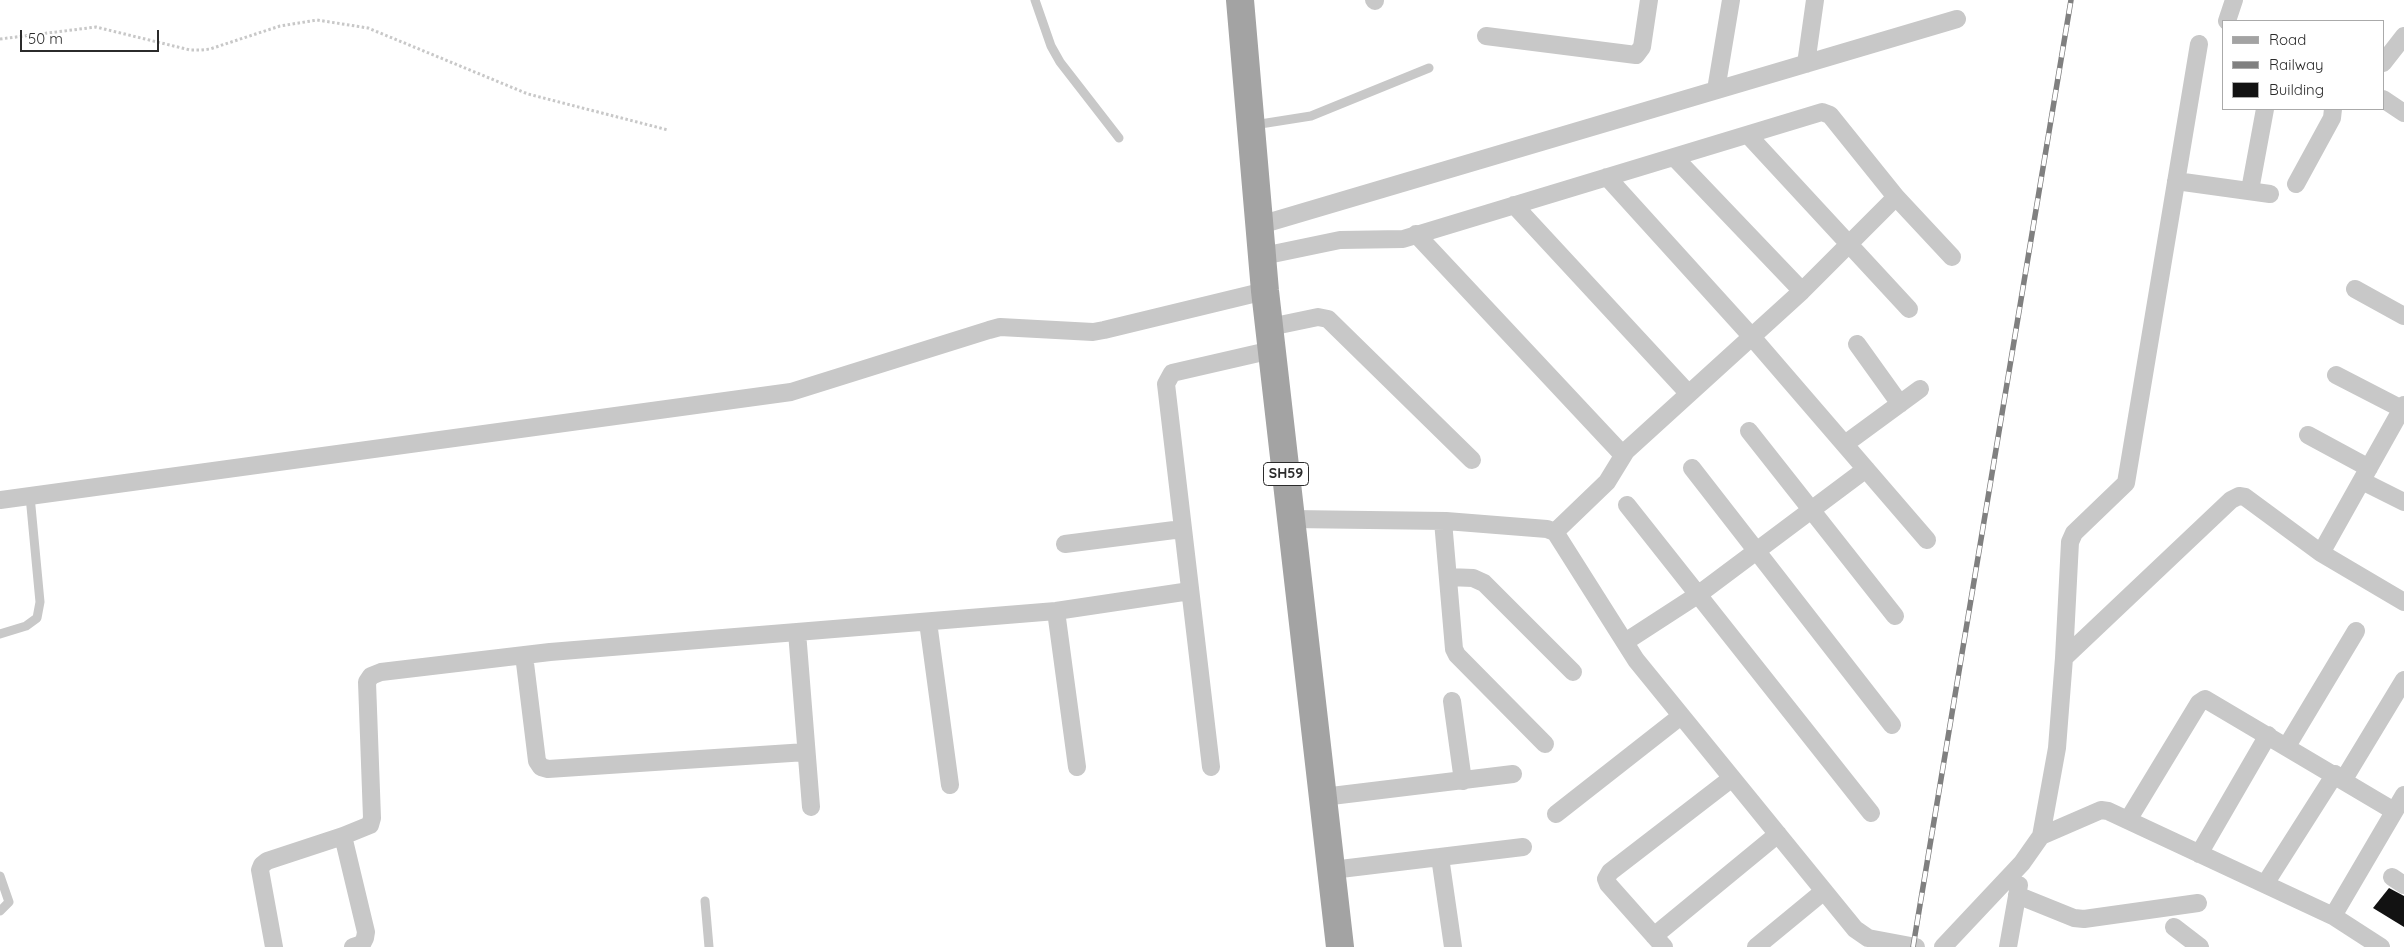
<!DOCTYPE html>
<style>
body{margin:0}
#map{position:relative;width:2404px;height:947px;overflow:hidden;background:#fff;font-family:Quicksand,sans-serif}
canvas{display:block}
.legend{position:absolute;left:2222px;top:20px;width:162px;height:90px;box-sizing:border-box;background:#fff;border:1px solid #aaa;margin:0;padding:6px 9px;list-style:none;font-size:15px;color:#2b2b2b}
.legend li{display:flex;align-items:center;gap:10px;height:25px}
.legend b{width:25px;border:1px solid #aaa}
.scale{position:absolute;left:20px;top:30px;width:139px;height:22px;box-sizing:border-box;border:2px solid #2b2b2b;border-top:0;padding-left:6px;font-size:15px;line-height:18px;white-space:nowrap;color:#2b2b2b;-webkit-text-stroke:4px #fff;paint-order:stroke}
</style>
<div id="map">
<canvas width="2404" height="947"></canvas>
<ul class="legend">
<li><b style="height:6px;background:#a3a3a3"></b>Road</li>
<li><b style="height:6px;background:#808080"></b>Railway</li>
<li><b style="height:14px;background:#121212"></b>Building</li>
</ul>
<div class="scale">50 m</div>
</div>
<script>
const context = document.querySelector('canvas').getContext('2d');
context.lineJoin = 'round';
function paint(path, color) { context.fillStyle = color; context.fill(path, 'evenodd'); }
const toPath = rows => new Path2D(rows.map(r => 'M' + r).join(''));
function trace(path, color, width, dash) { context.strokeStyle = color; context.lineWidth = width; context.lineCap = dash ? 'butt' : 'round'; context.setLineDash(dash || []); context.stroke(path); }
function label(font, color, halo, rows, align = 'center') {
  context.font = font + ' Quicksand,sans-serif'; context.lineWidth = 5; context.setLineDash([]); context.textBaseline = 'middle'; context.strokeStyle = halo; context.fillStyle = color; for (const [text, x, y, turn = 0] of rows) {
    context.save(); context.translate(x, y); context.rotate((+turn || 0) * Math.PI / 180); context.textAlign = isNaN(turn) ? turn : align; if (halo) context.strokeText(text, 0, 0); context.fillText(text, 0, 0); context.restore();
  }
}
paint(toPath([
 [2389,888,2404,896,2404,927,2373,908]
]), '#121212');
trace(toPath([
 [0,39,96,27,190,50,201,50,210,49,280,26,317,20,368,28,528,94,668,130]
]), '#c8c8c8', 3, [2.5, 2.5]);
trace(toPath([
 [1035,0,1051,46,1060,62,1119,138],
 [1254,125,1311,116,1429,68],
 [0,634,26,626,37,618,40,602,30,496],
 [0,876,9,902,0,911],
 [705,901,709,947]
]), '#c8c8c8', 9);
trace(toPath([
 [1374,0,1375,1],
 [2227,21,2234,0],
 [1486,36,1636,55,1642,47,1649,0],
 [2383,63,2404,36],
 [1806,64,1815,0],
 [1716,90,1731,0],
 [2383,99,2404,113],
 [1748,135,1909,309],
 [1674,157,1802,291],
 [1607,177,1752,337,1927,540],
 [2176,181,2270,194],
 [2296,184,2332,118,2333,109],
 [2250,190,2265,109],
 [1896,197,1952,257],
 [1514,205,1689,394],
 [1260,225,1957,19],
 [1416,234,1623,455],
 [1263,256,1340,240,1403,239,1822,112,1830,115,1896,197,1802,291,1626,451,1607,482,1555,532],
 [2355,289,2404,316],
 [1270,327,1318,317,1328,319,1472,460],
 [1857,344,1900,404],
 [2336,375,2404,410],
 [1749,431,1895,616],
 [2308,435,2369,468],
 [1845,444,1920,389],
 [1692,468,1892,725],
 [2362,481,2404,502],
 [0,500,791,392,989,330,1000,327,1093,332,1104,330,1265,291],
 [1627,505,1871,813],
 [1292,519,1446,521,1547,529,1555,532,1636,660,1855,929,1868,938,1916,947],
 [1443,521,1454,649,1457,655,1545,744],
 [1065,544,1182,529],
 [2321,553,2404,405],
 [1448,577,1473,578,1484,583,1573,672],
 [1056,611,1077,767],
 [928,622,950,785],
 [797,632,811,807],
 [1625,642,1699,594,1866,469],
 [524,655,537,761,541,767,548,769,806,752],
 [2064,658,2231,500,2239,496,2245,497,2321,553,2404,602],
 [1452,701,1463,781],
 [2287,746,2356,631],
 [1211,767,1166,384,1172,373,1272,350],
 [2344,779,2404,680],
 [1323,797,1513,774],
 [1556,814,1681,716],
 [2128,820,2199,703,2205,699,2394,811],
 [343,836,366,932,365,938,362,944,353,947],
 [2041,836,2057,748,2064,658,2070,542,2074,533,2126,483,2199,44],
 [2199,854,2268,735],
 [1440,857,1453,947],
 [1332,870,1523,847],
 [2392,877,2404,885],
 [2265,884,2335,774],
 [2017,895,2074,918,2084,919,2198,903],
 [2333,916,2404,795],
 [2174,927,2200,947],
 [1654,936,1778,834],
 [274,947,260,870,262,865,267,861,343,836,370,825,372,818,367,682,371,676,381,672,550,652,1056,611,1190,591],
 [1664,947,1608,884,1606,879,1610,872,1732,778],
 [1756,947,1824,891],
 [1943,947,2022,863,2041,836,2101,810,2108,811,2333,916,2381,947],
 [2008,947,2019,885]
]), '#c8c8c8', 18);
trace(toPath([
 [1240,0,1265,291,1340,947]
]), '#a3a3a3', 28);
const rail = toPath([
 [1913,947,2071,0]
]);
trace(rail, '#808080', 5.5);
trace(rail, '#fff', 4, [11]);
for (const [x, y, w] of [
 [1286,474,45]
]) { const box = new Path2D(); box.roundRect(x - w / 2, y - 11.5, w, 23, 4); context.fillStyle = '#fff'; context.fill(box); trace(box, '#2b2b2b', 1); }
label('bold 14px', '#2b2b2b', null, [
 ["SH59",1286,474]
]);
</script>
